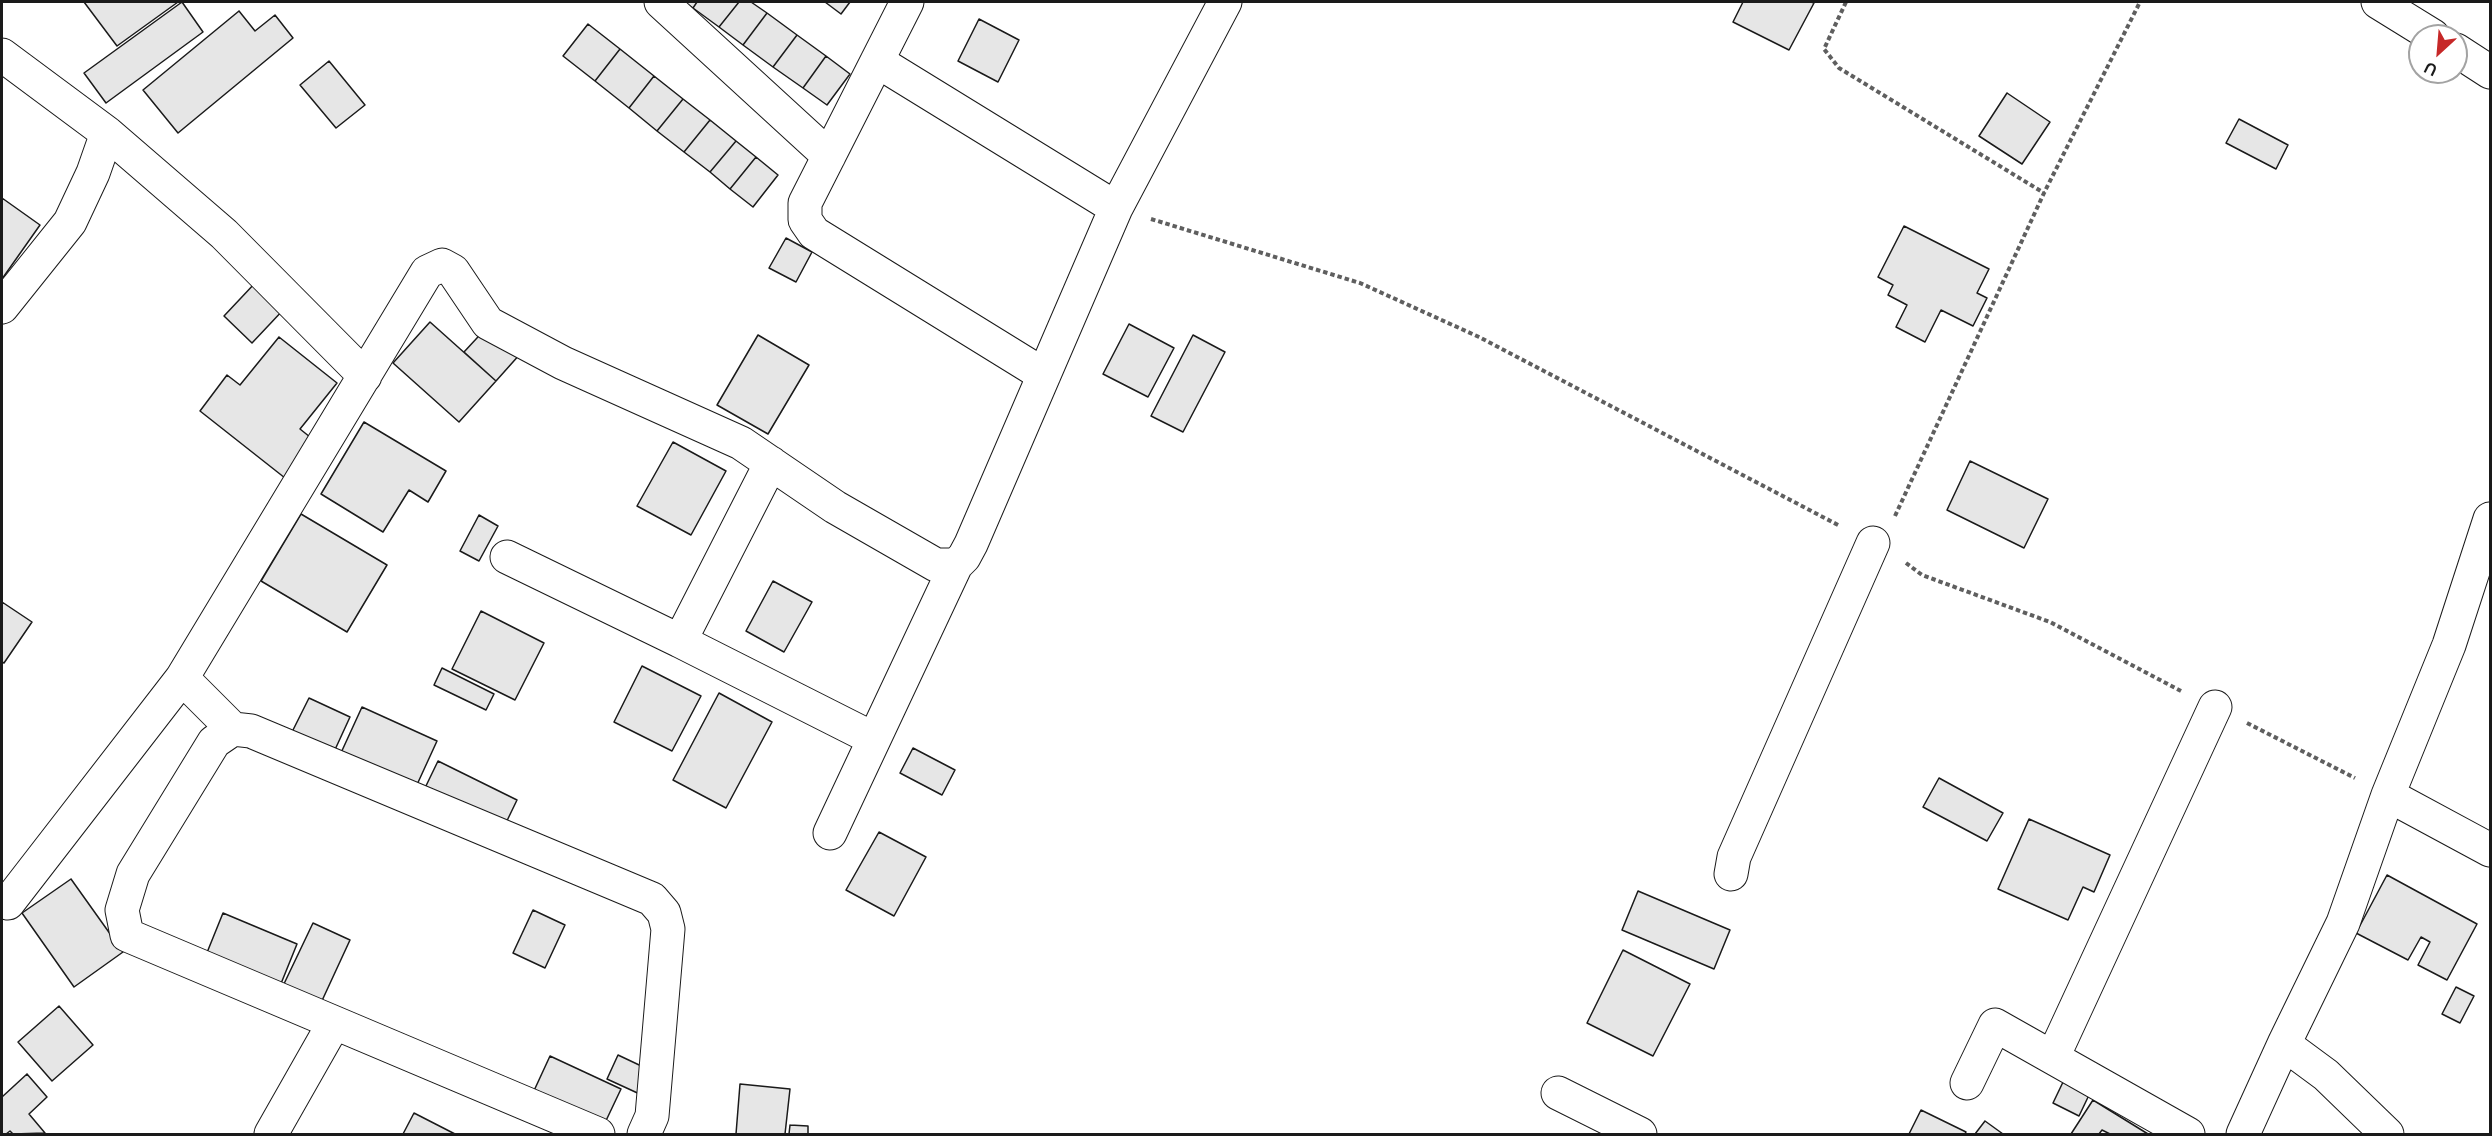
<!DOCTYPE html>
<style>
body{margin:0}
#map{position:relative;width:2492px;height:1136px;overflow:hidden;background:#fff;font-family:Raleway,sans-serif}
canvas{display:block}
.frame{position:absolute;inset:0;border:3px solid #1a1a1a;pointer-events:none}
.north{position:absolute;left:2408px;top:24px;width:60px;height:60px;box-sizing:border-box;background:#fff;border:2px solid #a3a3a3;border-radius:50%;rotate:206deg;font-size:16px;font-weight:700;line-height:24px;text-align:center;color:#1a1a1a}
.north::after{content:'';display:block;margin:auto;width:21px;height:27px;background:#c62828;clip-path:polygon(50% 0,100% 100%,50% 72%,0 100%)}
</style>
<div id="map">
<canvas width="2492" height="1136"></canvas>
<div class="frame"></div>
<div class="north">U</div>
</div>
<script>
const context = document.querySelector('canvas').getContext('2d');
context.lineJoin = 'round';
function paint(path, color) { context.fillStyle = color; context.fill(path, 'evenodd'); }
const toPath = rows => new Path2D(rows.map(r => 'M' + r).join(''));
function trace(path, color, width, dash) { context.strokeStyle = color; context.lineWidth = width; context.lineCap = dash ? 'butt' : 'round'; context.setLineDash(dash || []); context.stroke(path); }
const building = toPath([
 [84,2,178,2,117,46,84,2],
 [182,2,203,32,106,103,84,73,182,2],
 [684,2,697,2,693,8,684,2],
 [697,2,739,2,719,27,693,8,697,2],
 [739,2,751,2,767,13,743,45,719,27,739,2],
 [825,2,850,2,841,14,825,2],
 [1743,2,1811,2,1814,3,1789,50,1733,22,1743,2],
 [239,11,255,31,275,15,293,38,178,133,143,90,239,11],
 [767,13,797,35,773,67,743,45,767,13],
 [979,19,1019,40,998,82,958,61,979,19],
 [588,24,620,49,595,81,563,56,588,24],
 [797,35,826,56,803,88,773,67,797,35],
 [620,49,654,76,629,108,595,81,620,49],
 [826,56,850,74,827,105,803,88,826,56],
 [329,61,365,105,336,128,300,85,329,61],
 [654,76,683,99,657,131,629,108,654,76],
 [2007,93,2050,122,2022,164,1979,136,2007,93],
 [683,99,710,120,684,152,657,131,683,99],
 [2239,119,2288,145,2276,169,2226,143,2239,119],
 [710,120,736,141,710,172,684,152,710,120],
 [736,141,756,157,730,189,710,172,736,141],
 [756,157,778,175,753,207,730,189,756,157],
 [2,198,40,225,2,279,2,198],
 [1904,226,1989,269,1977,293,1987,298,1973,326,1941,310,1925,342,1896,327,1907,305,1888,295,1893,285,1878,277,1904,226],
 [786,238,812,252,796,282,769,268,786,238],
 [256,282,285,308,252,343,224,316,256,282],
 [430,322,496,381,459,422,393,363,430,322],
 [1129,324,1174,348,1148,397,1103,374,1129,324],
 [489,325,521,353,496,381,464,352,489,325],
 [758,335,809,365,768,434,717,405,758,335],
 [1193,335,1225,352,1183,432,1151,416,1193,335],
 [279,337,337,383,300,429,315,441,285,478,200,411,227,375,240,385,279,337],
 [364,422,446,471,428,502,409,490,383,532,321,494,364,422],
 [673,442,726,471,691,535,637,506,673,442],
 [1970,461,2048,499,2024,548,1947,510,1970,461],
 [301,514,387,565,347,632,261,581,301,514],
 [479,515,498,526,479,561,460,551,479,515],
 [773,581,812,602,784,652,746,631,773,581],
 [2,602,32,622,4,663,2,662,2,602],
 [481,611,544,643,515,700,452,669,481,611],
 [642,666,701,696,672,751,614,722,642,666],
 [442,668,494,694,486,710,434,685,442,668],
 [719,693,772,722,726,808,673,780,719,693],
 [309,698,350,717,333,754,291,734,309,698],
 [362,707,437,741,415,789,340,755,362,707],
 [913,748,955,770,942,795,900,773,913,748],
 [438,761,517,800,503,829,424,790,438,761],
 [1939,778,2003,813,1987,841,1923,807,1939,778],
 [2029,819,2110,855,2094,892,2083,887,2068,920,1998,889,2029,819],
 [879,832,926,857,894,916,846,890,879,832],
 [2387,875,2477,924,2447,980,2418,965,2430,942,2421,937,2408,960,2356,933,2387,875],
 [71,879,123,952,74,987,22,913,71,879],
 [1638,891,1730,930,1714,969,1622,930,1638,891],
 [533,910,565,925,545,968,513,953,533,910],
 [223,913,297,944,278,991,204,960,223,913],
 [313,923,350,940,320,1005,282,988,313,923],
 [1623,950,1690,984,1653,1056,1587,1023,1623,950],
 [2456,987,2474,996,2460,1023,2442,1014,2456,987],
 [59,1006,93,1045,52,1081,18,1042,59,1006],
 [618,1055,654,1072,644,1096,607,1079,618,1055],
 [550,1056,621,1089,603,1127,532,1095,550,1056],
 [27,1074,47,1097,29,1114,45,1133,13,1134,10,1131,6,1134,2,1134,2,1097,27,1074],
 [2064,1080,2090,1093,2079,1116,2053,1103,2064,1080],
 [740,1084,790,1089,785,1134,736,1134,740,1084],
 [2093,1100,2148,1134,2110,1134,2102,1130,2099,1134,2071,1134,2093,1100],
 [1921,1110,1966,1132,1965,1134,1909,1134,1921,1110],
 [414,1113,455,1134,403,1134,414,1113],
 [1985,1121,2003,1134,1975,1134,1985,1121],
 [790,1125,808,1126,808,1134,789,1134,790,1125]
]);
paint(building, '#e6e6e6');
trace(building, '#1a1a1a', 1.5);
const minor = toPath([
 [661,2,829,156],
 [907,2,805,203,805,220,814,233,1044,375],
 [2378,2,2433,36],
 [2456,50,2490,72],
 [2,55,107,133,224,234,365,376],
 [877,61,1116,208],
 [2,307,70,222,93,173,107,133],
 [771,463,680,641,874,739],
 [507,557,680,641],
 [182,678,233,729],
 [2388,795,2490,850],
 [830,833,956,565],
 [1731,874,1734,857,1873,543],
 [8,903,182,678,427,272,442,265,453,271,488,323,563,363,741,443,835,507,936,565,956,565,964,557,971,544,1116,208,1225,2],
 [2284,1044,2326,1075,2387,1134],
 [2053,1057,2215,707],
 [1967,1083,1995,1025,2188,1134],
 [1558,1093,1640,1134],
 [271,1134,334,1023],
 [598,1134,127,935,122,910,133,874,214,742,233,729,251,731,652,899,664,913,668,929,652,1116,644,1134],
 [2243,1134,2284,1044,2343,923,2388,795,2449,645,2490,519]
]);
trace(minor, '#1a1a1a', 35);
trace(toPath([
 [1846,2,1824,49,1839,68,2044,193],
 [1151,219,1360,283,1479,337,1840,526],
 [1895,516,2044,193,2140,2],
 [1906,563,1922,575,2050,622,2181,691],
 [2247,723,2355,778]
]), '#5f5f5f', 4, [4.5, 3]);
trace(minor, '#fff', 33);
</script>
